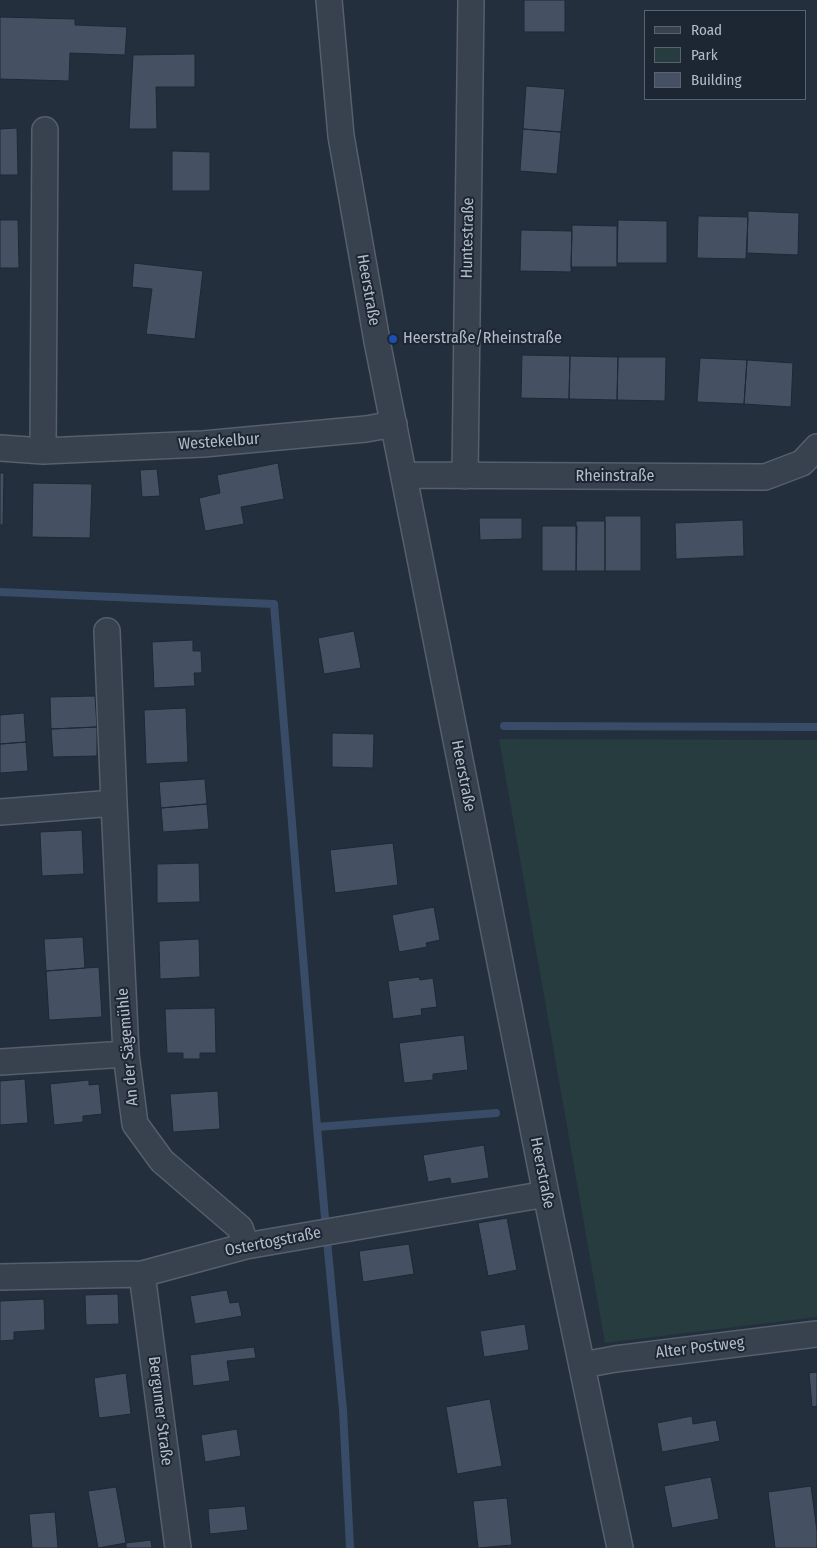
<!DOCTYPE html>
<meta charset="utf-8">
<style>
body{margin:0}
#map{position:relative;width:817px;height:1548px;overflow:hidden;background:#242f3e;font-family:"Fira Sans Condensed",sans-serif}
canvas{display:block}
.legend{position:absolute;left:644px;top:10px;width:162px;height:90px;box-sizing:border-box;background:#1d2633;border:1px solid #59626f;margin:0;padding:6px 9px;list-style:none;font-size:15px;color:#b4bcc9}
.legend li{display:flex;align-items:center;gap:10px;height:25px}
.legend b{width:25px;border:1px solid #59626f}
</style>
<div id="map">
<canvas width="817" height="1548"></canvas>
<ul class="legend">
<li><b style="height:6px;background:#38414e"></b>Road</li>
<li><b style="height:14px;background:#263c3f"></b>Park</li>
<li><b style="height:14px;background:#455162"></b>Building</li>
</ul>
</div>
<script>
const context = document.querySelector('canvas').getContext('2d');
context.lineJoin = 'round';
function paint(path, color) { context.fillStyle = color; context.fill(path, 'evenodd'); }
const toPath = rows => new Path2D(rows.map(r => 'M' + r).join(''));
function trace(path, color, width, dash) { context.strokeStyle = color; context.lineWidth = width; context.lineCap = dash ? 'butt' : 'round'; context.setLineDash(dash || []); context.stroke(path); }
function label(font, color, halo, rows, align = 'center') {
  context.font = font + ' "Fira Sans Condensed",sans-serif'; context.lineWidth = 4; context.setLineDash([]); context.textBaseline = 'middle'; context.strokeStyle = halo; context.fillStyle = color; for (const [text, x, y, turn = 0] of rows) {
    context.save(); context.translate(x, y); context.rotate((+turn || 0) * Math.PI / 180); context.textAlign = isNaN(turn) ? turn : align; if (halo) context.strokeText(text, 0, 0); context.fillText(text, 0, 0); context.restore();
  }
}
paint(toPath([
 [499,739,817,740,817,1317,605,1343]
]), '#263c3f');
trace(toPath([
 [0,592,274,604,317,1127,496,1113],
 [504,726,817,727],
 [317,1127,325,1218],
 [327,1240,343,1410,350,1548]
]), '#394c67', 8);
const building = toPath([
 [524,0,565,0,565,32,524,32,524,0],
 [0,17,75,19,75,25,127,27,125,55,70,53,69,81,0,79,0,17],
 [195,54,195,87,156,87,157,129,129,129,133,55,195,54],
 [526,86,565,89,561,132,523,129,526,86],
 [17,128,18,175,0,175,0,129,17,128],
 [523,129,561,132,557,174,520,171,523,129],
 [172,151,210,152,210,191,172,191,172,151],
 [748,211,799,213,798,255,747,253,748,211],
 [698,216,748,217,746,259,697,258,698,216],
 [0,220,18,220,19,268,0,268,0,220],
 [618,220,667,221,667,263,617,263,618,220],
 [572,225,617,226,617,267,571,267,572,225],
 [521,230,572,231,571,272,520,271,521,230],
 [134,263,203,271,195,339,146,334,152,289,132,287,134,263],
 [522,355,570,356,569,399,521,398,522,355],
 [570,356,618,357,617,400,569,399,570,356],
 [618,357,666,357,665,401,617,400,618,357],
 [700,358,747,360,744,404,697,402,700,358],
 [747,360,793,363,791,407,744,404,747,360],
 [278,463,284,499,241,507,244,524,205,531,199,498,220,493,217,475,278,463],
 [157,469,160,496,142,497,140,470,157,469],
 [0,473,4,473,3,525,0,525,0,473],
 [33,483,92,484,90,538,32,537,33,483],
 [605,516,641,516,641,571,605,571,605,516],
 [479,518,522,518,522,539,480,540,479,518],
 [743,520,744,556,676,559,675,523,743,520],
 [576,521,605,521,605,571,576,571,576,521],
 [542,526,577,526,576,571,542,571,542,526],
 [354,631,361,668,324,674,318,638,354,631],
 [193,640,193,651,201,651,202,673,194,673,195,686,154,688,152,642,193,640],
 [95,696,97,727,51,729,50,697,95,696],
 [186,708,188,762,146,764,144,710,186,708],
 [24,713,26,742,0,744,0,715,24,713],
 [97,727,97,756,53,757,51,729,97,727],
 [332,733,374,734,373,768,332,767,332,733],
 [26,742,28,771,0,773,0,744,26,742],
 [205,779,207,804,161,808,159,782,205,779],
 [207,804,209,829,163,832,161,808,207,804],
 [82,830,84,874,42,876,40,832,82,830],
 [393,843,398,885,335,893,330,850,393,843],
 [199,863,200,902,157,903,157,864,199,863],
 [434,907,440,940,426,943,427,947,399,952,392,915,434,907],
 [83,937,85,968,46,971,44,939,83,937],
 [199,939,200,977,160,979,159,941,199,939],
 [99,967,102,1017,49,1020,46,971,99,967],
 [419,977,420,980,433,978,437,1007,421,1009,422,1015,393,1019,388,981,419,977],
 [215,1008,216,1053,200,1053,200,1059,183,1059,183,1053,167,1053,165,1009,215,1008],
 [464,1035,468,1070,433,1074,433,1080,404,1083,399,1043,464,1035],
 [25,1079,28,1123,0,1125,0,1081,25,1079],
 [89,1080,89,1085,99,1084,102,1114,83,1116,83,1122,54,1125,50,1084,89,1080],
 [218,1091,220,1129,173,1132,170,1094,218,1091],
 [484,1145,489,1178,451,1184,450,1178,428,1182,423,1155,484,1145],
 [507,1218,517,1270,488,1276,478,1223,507,1218],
 [409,1244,414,1274,363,1282,359,1251,409,1244],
 [227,1290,230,1303,239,1302,242,1316,195,1324,190,1296,227,1290],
 [118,1294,119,1324,86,1325,85,1295,118,1294],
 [44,1299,45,1330,14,1332,14,1340,0,1341,0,1301,44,1299],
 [525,1324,529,1350,484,1357,480,1331,525,1324],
 [254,1347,256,1358,227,1361,230,1381,193,1386,190,1355,254,1347],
 [817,1372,817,1406,812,1407,809,1373,817,1372],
 [126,1373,131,1414,99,1418,94,1378,126,1373],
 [490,1399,502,1466,457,1474,446,1407,490,1399],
 [692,1416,693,1424,716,1420,720,1441,662,1452,657,1423,692,1416],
 [237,1429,241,1456,205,1462,201,1435,237,1429],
 [711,1477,719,1519,672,1528,664,1486,711,1477],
 [811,1486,817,1531,817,1548,775,1548,768,1492,811,1486],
 [116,1487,126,1543,98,1548,88,1491,116,1487],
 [507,1498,512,1545,478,1548,473,1501,507,1498],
 [245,1506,248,1530,210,1534,208,1509,245,1506],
 [55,1512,58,1548,32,1548,29,1514,55,1512],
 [151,1540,152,1548,126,1548,126,1543,151,1540]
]);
paint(building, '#455162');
trace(building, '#1f2835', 1);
const minor = toPath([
 [329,0,341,136,377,341,546,1194,620,1548],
 [0,448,43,451,203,444,366,429,394,424],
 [43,451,45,130],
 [404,475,765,477,802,463,817,447],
 [465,476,471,0],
 [107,631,114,803],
 [0,812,114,803,126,1054,135,1124,162,1161,240,1228,246,1246],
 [0,1062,126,1054],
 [142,1274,178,1548],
 [0,1277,142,1274,246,1246,546,1194],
 [583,1365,615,1359,817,1334]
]);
trace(minor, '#565f6c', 28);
trace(minor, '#38414e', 25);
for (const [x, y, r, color] of [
 [393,339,5,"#1a4fb4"]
]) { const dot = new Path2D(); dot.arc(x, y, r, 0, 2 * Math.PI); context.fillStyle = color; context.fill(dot); trace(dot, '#1d2633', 2); }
label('16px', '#b4bcc9', '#1d2633', [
 ["Huntestraße",468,238,-89],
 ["Heerstraße",368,290,80],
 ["Westekelbur",219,442,-4],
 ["Rheinstraße",615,477],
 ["Heerstraße",463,776,79],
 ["An der Sägemühle",128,1047,-95],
 ["Heerstraße",542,1173,79],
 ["Ostertogstraße",273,1242,-11],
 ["Alter Postweg",700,1348,-7],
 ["Bergumer Straße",160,1411,83]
]);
label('16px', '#b4bcc9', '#1d2633', [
 ["Heerstraße/Rheinstraße",403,339]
], 'left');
</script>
